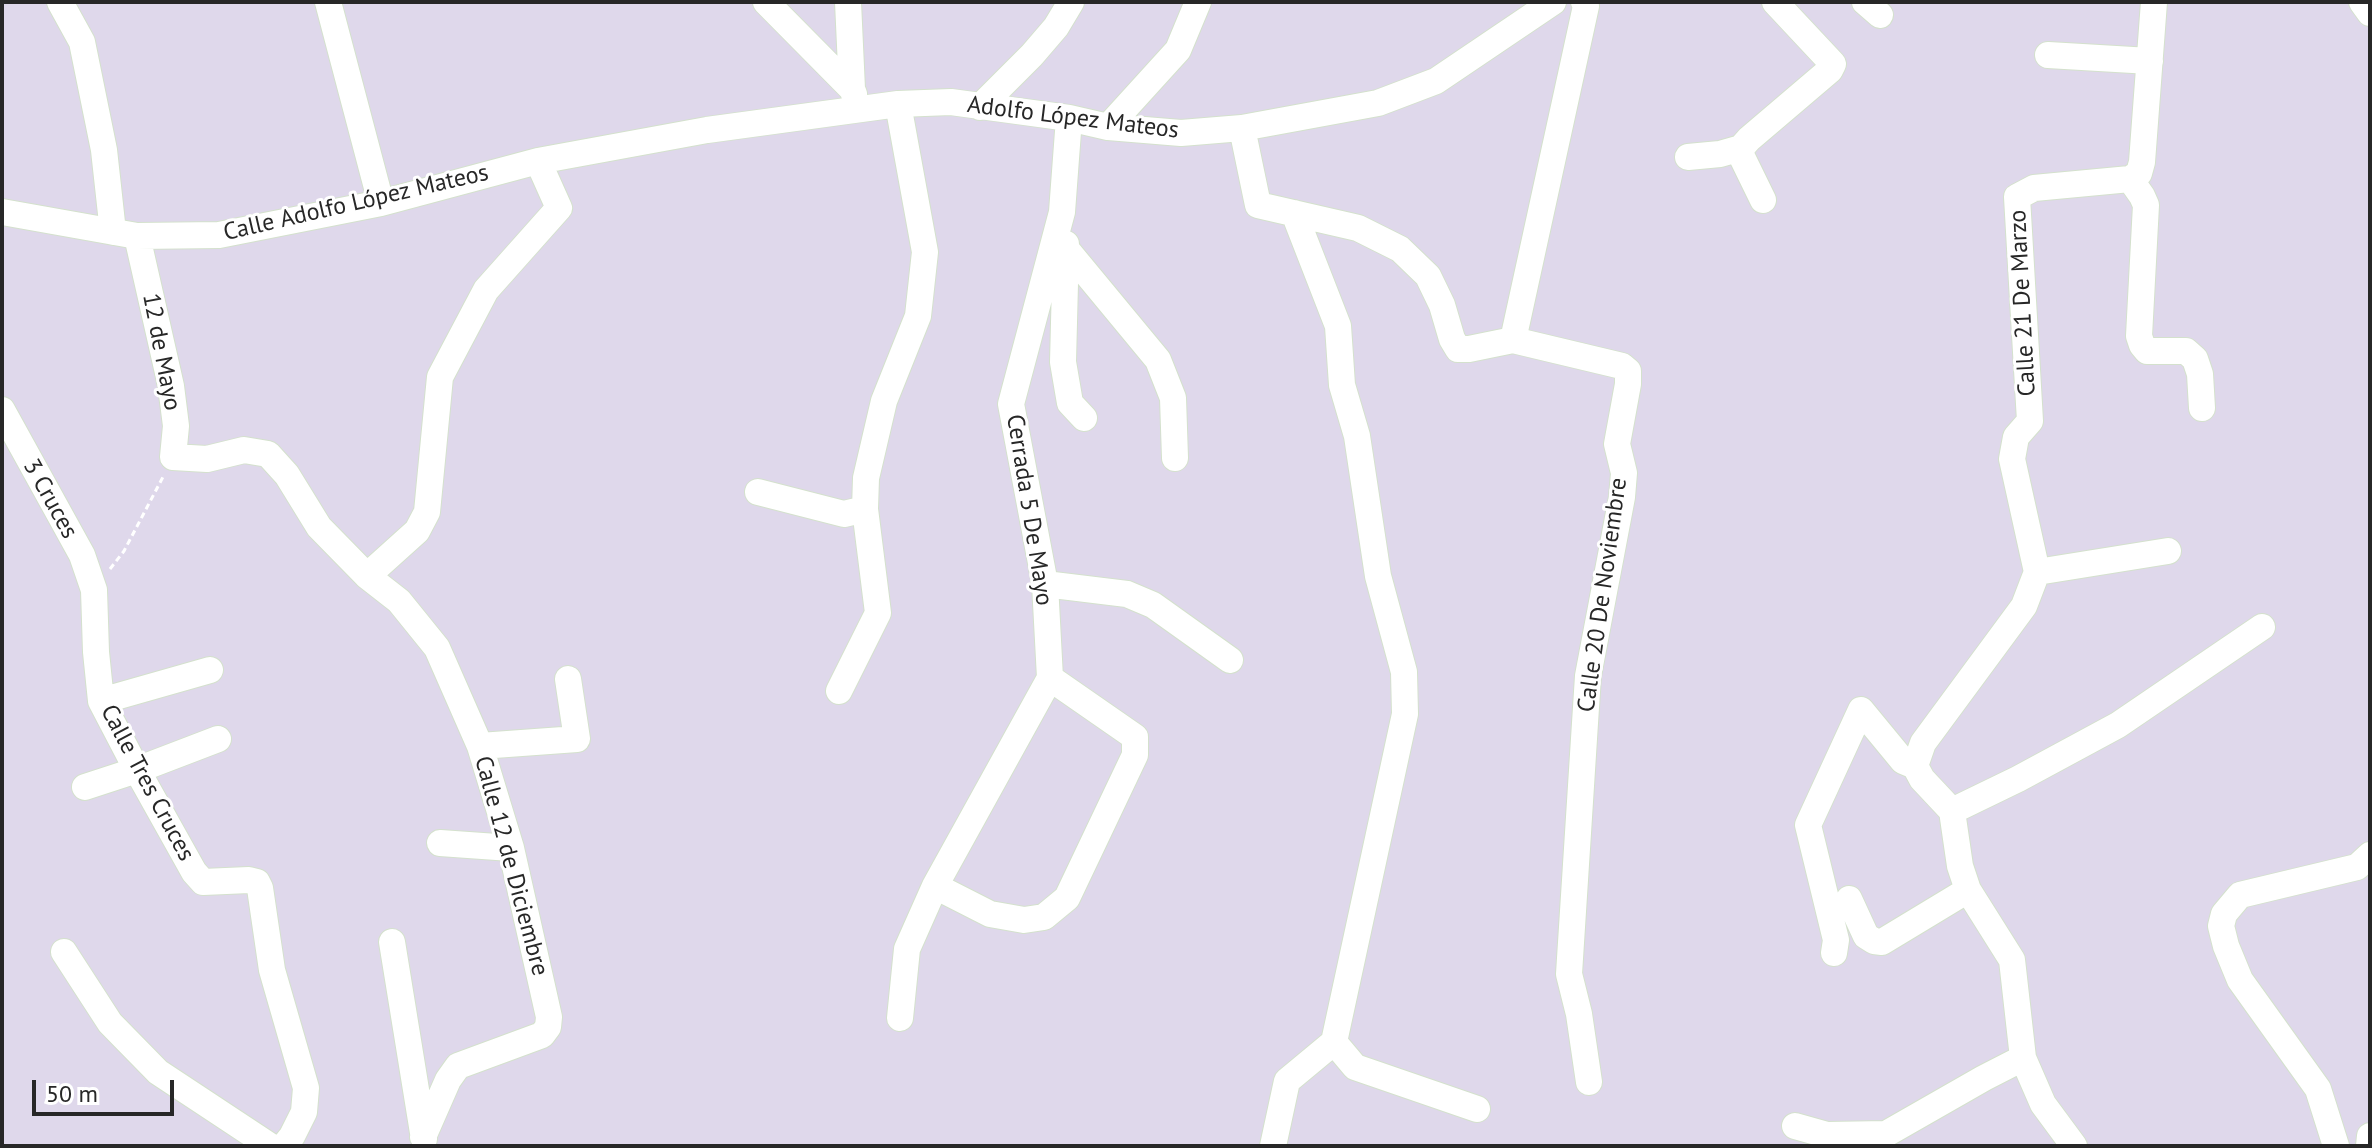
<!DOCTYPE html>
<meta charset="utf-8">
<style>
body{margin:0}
#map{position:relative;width:2372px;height:1148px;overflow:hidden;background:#dfd8eb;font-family:"PT Sans",sans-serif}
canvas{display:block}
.frame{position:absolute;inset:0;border:4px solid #272727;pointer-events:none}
.scale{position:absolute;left:32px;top:1080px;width:142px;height:36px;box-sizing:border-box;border:4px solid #272727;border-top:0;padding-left:10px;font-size:24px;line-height:28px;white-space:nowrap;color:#272727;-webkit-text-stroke:6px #fff;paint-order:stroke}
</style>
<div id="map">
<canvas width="2372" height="1148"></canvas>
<div class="frame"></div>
<div class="scale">50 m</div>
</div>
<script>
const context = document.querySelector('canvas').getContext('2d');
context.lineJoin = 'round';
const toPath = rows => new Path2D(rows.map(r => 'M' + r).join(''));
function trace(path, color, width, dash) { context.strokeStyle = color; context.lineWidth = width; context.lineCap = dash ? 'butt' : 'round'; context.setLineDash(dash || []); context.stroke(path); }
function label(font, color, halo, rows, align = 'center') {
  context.font = font + ' "PT Sans",sans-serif'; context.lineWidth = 6; context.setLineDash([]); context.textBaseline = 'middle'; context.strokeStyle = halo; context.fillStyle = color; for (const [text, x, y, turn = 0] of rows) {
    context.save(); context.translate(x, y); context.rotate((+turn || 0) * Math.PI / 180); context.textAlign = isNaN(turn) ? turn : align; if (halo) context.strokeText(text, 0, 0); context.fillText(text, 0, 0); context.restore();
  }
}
const minor = toPath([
 [60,2,82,42,104,150,113,232],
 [328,2,381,203],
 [766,2,852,89],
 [848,2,852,89,854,94],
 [1865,2,1880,15],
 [2362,2,2370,13],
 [2048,55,2150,61],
 [980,107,1032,55,1056,27,1071,2],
 [1108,127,1178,50,1198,2],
 [1242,128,1258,205,1358,228,1400,249,1428,276,1442,305,1452,339,1458,349,1469,349,1513,340,1622,366,1628,371,1628,384,1617,444,1624,473,1622,497,1588,676,1569,974,1579,1014,1589,1082],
 [1688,157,1720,154,1741,148],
 [2130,179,2142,196,2146,205,2139,336,2142,345,2147,351,2186,351,2195,359,2200,374,2202,408],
 [1763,200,1742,157,1741,148,1749,139,1830,70,1833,64,1775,2],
 [2,212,137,236,219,235,381,203,538,161,707,130,898,104,951,102,1069,118,1108,127,1181,133,1242,128,1378,103,1436,81,1553,2],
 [137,236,171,386,176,426,173,457,207,459,244,450,268,454,287,475,319,527,367,576,399,601,437,648,480,746,511,848,549,1017,548,1027,542,1035,458,1066,448,1080,423,1137],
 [1066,244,1063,362,1070,403,1084,418],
 [1067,250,1158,360,1173,398,1175,458],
 [1513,340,1586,6,1584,2],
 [2,410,82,555,94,590,96,652,101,701,137,770,194,872,203,882,249,880,257,882,260,888,272,970,306,1088,304,1112,292,1136,284,1146],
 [758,492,844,514,865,509],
 [2037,572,2168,551],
 [367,576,417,531,427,512,440,377,486,290,559,208,538,161],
 [1045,584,1127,594,1153,605,1230,660],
 [839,691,878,613,865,509,866,478,884,401,918,316,925,252,898,104],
 [101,701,210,670],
 [480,746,577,739,568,679],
 [85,787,137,770,218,739],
 [1952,811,2018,779,2118,725,2262,627],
 [440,843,511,848],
 [935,886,990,914,1024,920,1044,917,1067,898,1135,755,1135,737,1050,678],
 [1849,899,1866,936,1874,941,1882,942,1968,890],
 [392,942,424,1139],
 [64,952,110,1023,158,1072,270,1146],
 [1834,953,1836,940,1808,825,1861,710,1903,761,1915,766],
 [900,1018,907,949,935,886,1050,678,1045,584,1011,404,1062,212,1069,118],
 [1334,1042,1355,1067,1477,1109],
 [1795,1126,1827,1135,1886,1134,1984,1078,2023,1058],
 [1273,1146,1287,1081,1334,1042,1405,714,1404,672,1378,576,1357,436,1342,385,1338,326,1294,213],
 [2074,1146,2043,1104,2023,1058,2012,960,1968,890,1960,866,1952,811,1922,779,1915,766,1923,743,2024,606,2037,572,2012,459,2016,437,2030,421,2017,197,2034,188,2130,179,2139,173,2142,162,2154,2],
 [2336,1146,2318,1089,2240,980,2226,946,2221,926,2224,914,2240,895,2357,867,2370,855],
 [2369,1146,2370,1136]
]);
trace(minor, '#d4e1cd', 28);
trace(toPath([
 [110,569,124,551,164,475]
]), '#fff', 3, [6, 4]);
trace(minor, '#fff', 26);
label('24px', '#272727', '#fff', [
 ["Adolfo López Mateos",1073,118,7],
 ["Calle Adolfo López Mateos",356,203,-13],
 ["Calle 21 De Marzo",2023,303,-93],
 ["12 de Mayo",161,352,79],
 ["3 Cruces",50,499,61],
 ["Cerrada 5 De Mayo",1029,510,81],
 ["Calle 20 De Noviembre",1603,595,-82],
 ["Calle Tres Cruces",147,783,62],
 ["Calle 12 de Diciembre",511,866,75]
]);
</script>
